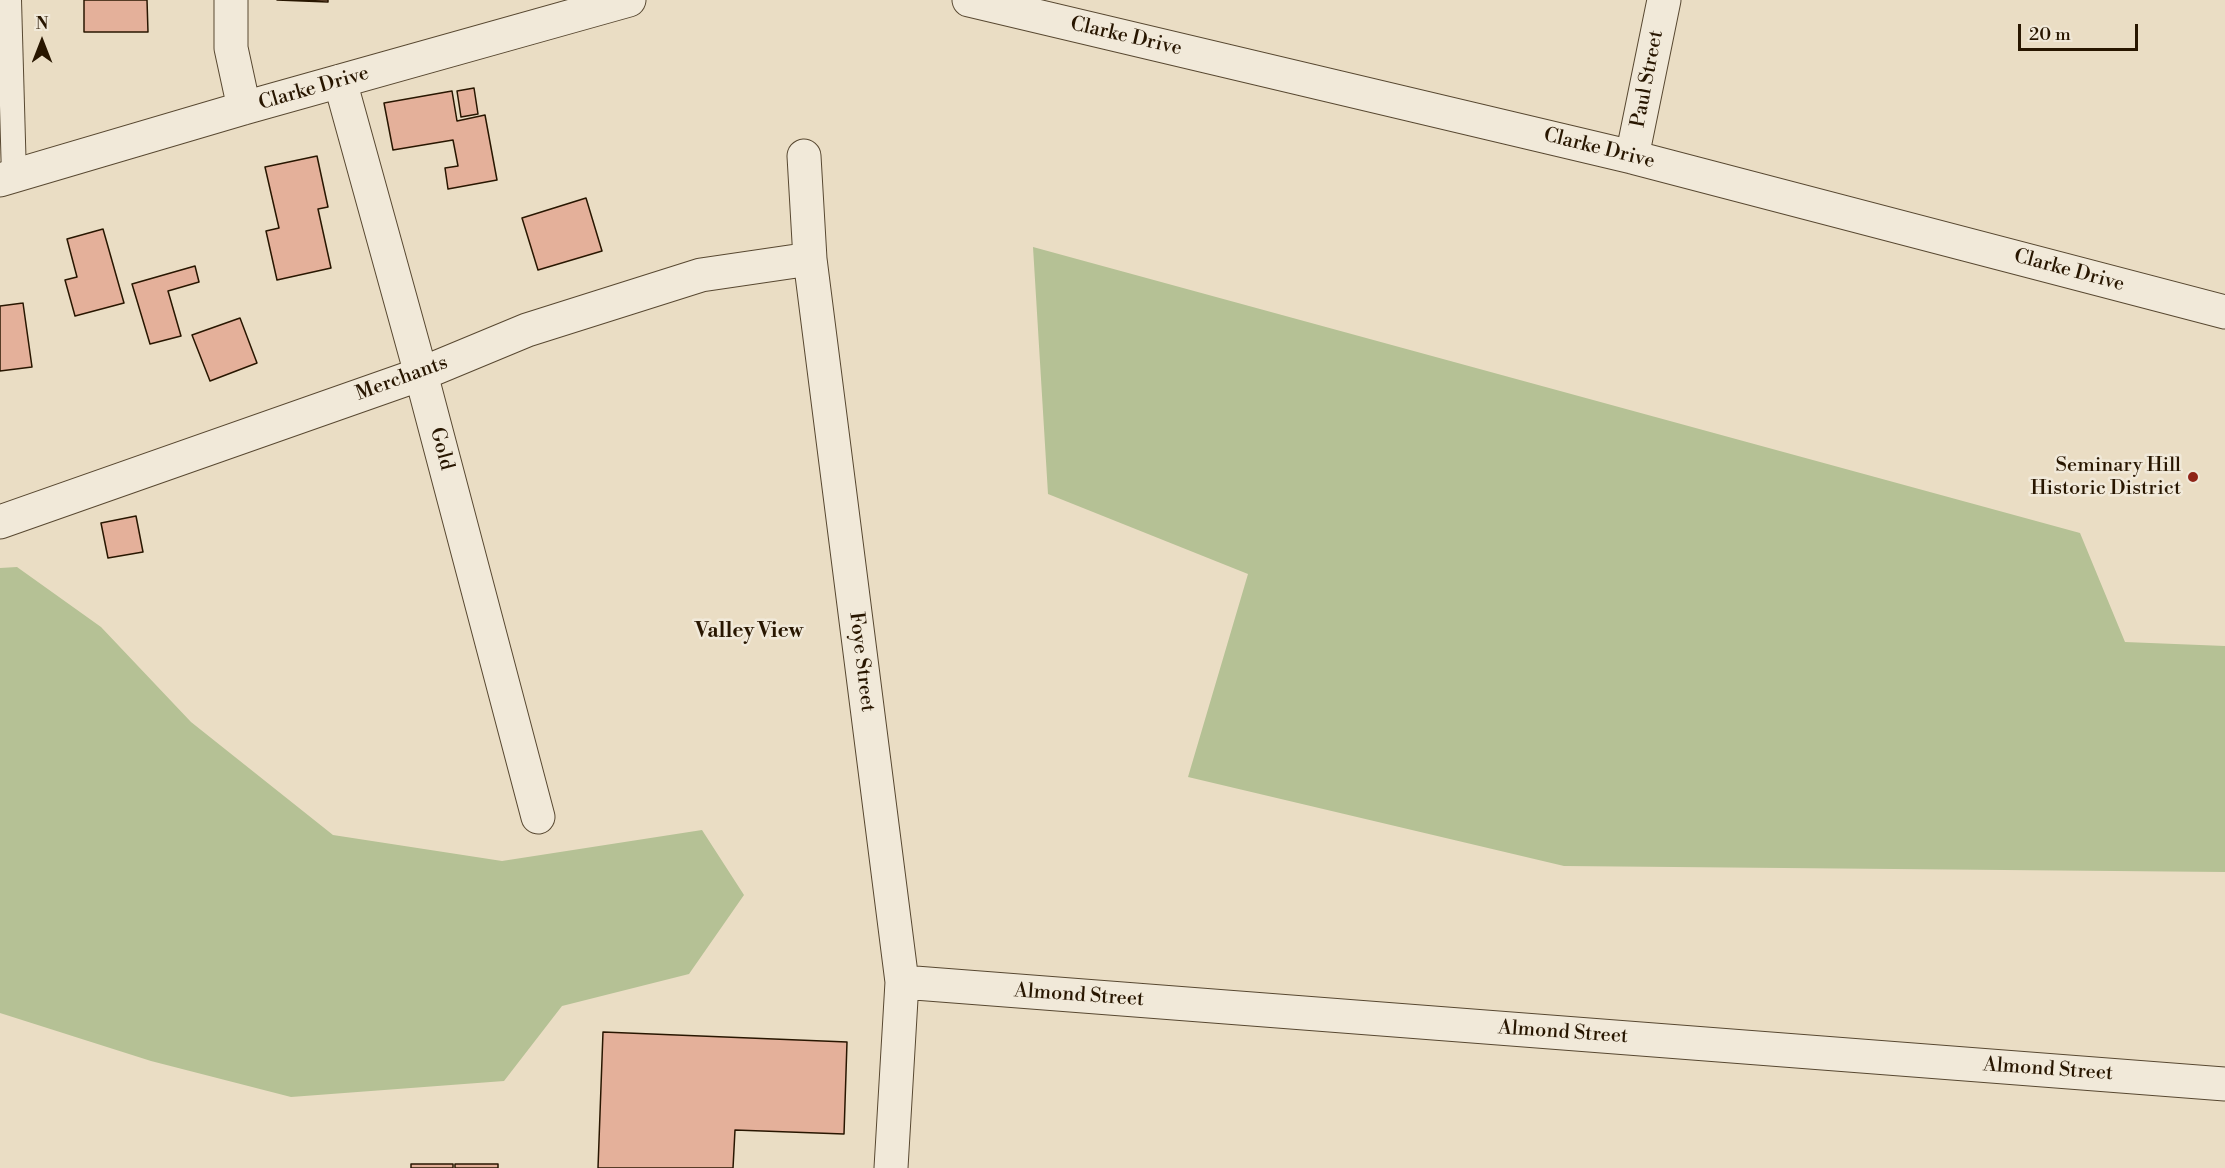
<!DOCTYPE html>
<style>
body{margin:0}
#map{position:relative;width:2225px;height:1168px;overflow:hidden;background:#eaddc4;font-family:"Libre Bodoni",serif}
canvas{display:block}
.north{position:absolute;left:12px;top:12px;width:60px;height:60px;-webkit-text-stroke:4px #f1e9d9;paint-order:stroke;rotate:0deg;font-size:16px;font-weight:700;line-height:24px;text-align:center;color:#281600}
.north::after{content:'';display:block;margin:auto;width:21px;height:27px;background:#281600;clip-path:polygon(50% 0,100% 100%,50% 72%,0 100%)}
.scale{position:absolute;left:2018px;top:24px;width:120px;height:27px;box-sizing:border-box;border:3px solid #281600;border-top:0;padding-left:8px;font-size:18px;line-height:21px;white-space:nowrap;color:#281600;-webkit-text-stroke:4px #f1e9d9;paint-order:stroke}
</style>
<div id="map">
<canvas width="2225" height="1168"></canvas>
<div class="north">N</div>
<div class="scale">20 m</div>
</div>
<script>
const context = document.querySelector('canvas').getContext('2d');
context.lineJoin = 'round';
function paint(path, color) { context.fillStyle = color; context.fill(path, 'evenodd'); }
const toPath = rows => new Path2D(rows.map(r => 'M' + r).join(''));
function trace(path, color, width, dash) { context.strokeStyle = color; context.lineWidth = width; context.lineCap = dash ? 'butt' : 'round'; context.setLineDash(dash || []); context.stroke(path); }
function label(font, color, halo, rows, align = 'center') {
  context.font = font + ' "Libre Bodoni",serif'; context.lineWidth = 5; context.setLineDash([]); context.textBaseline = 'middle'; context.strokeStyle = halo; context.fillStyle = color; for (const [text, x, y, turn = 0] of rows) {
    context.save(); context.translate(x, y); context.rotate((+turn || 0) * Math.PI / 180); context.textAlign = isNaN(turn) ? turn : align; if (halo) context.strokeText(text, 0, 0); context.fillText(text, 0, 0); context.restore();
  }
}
paint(toPath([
 [1033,247,2080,533,2125,642,2225,646,2225,872,1564,866,1188,777,1248,574,1048,494],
 [17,567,101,627,191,722,333,835,502,861,702,830,744,895,689,974,562,1006,504,1081,291,1097,151,1061,0,1013,0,568]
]), '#b5c195');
const building = toPath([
 [84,0,147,0,148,32,84,32,84,0],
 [277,0,328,0,328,2,277,0],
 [474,88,478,114,461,117,457,91,474,88],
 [452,91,457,121,485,115,497,180,448,189,445,168,458,166,453,140,393,150,384,103,452,91],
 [317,156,328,207,318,209,331,268,277,280,266,231,279,228,265,167,317,156],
 [586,198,602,251,538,270,522,218,586,198],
 [103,229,124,303,75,316,65,280,77,277,67,239,103,229],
 [195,266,199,282,168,291,181,336,150,344,132,284,195,266],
 [23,303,32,367,0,371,0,306,23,303],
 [240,318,257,363,210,381,192,335,240,318],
 [136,516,143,552,108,558,101,523,136,516],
 [603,1032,847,1042,844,1134,735,1130,733,1168,598,1168,603,1032],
 [411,1164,453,1164,453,1168,411,1168,411,1164],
 [455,1164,498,1164,498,1168,455,1168,455,1164]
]);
paint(building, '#e4b09a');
trace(building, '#281600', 1.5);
const service = toPath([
 [9,0,14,176]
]);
const minor = toPath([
 [231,0,231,48,244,108],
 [969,0,1632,157,2225,312],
 [340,81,421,374,538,817],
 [804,156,810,259,902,982,891,1168],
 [1632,157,1664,0],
 [0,180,244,108,629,0],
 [0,522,421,374,527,330,701,275,810,259],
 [902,982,2225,1084]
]);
trace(service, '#584831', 26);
trace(minor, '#584831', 35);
trace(service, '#f1e9d9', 24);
trace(minor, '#f1e9d9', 33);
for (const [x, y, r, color] of [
 [2193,477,6,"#8f2418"]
]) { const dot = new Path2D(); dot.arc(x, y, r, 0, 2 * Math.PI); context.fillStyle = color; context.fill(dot); trace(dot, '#f1e9d9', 2); }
label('20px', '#281600', '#f1e9d9', [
 ["Clarke Drive",1126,37,13],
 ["Paul Street",1648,79,-79],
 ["Clarke Drive",314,89,-16],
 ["Clarke Drive",1599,149,14],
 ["Clarke Drive",2069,271,15],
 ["Merchants",402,379,-20],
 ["Gold",441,449,75],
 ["Foye Street",861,662,83],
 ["Almond Street",1079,996,4],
 ["Almond Street",1563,1033,4],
 ["Almond Street",2048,1070,4]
]);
label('20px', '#281600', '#f1e9d9', [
 ["Seminary Hill",2181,466],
 ["Historic District",2181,489]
], 'right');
label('bold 21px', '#281600', '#f1e9d9', [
 ["Valley View",749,632]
]);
</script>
